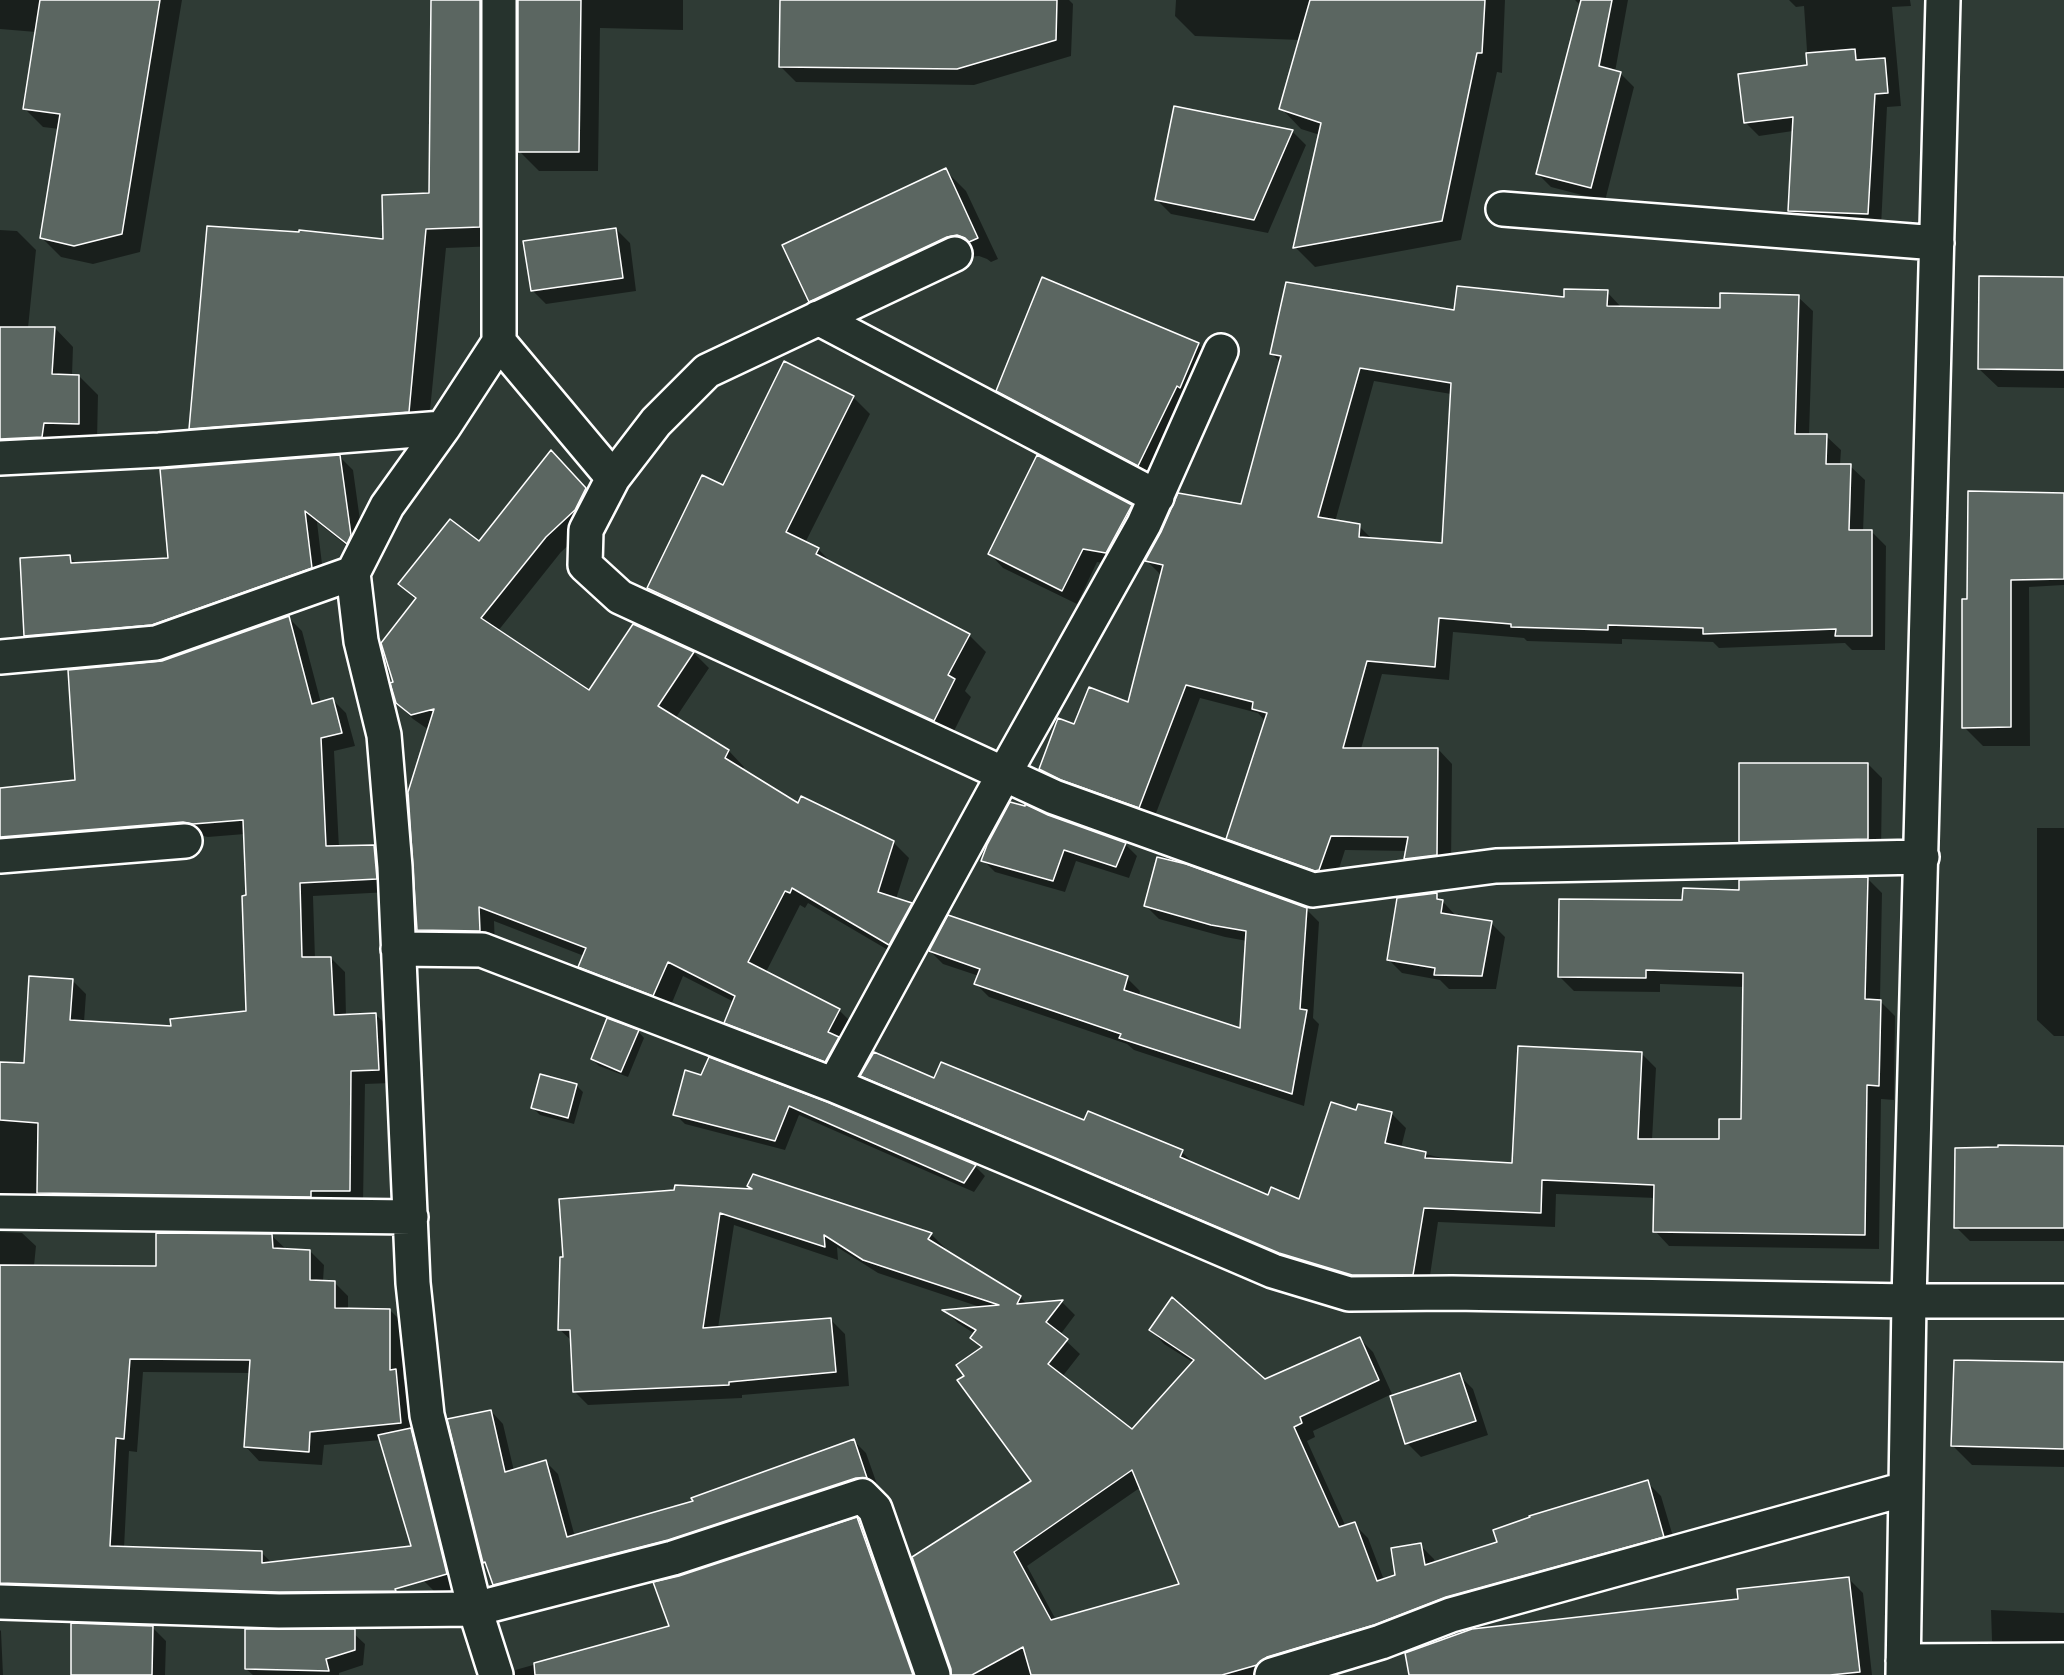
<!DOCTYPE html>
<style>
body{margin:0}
canvas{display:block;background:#2f3b35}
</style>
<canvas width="2064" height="1675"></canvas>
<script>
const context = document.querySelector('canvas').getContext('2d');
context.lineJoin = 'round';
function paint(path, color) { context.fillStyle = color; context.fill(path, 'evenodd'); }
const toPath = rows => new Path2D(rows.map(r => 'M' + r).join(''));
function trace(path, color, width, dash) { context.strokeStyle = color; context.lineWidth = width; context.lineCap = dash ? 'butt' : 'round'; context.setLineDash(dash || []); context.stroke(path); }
paint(toPath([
 [0,0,182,0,140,252,93,264,61,257,42,238,59,129,43,127,24,108,36,32,0,29],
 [433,0,683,0,683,30,600,28,598,171,539,171,519,151,519,0,510,3,499,246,446,248,428,431,210,448,190,428,430,194],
 [781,0,1069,0,1073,4,1071,56,974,85,796,82,780,66],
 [1176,0,1505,0,1502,73,1497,72,1461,240,1315,267,1295,247,1320,135,1301,129,1281,108,1300,40,1195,36,1175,16],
 [1575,0,1628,0,1615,72,1620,73,1634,87,1605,201,1551,187,1537,173,1581,6],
 [1789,0,1910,0,1911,6,1892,7,1901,106,1887,107,1881,227,1802,223,1789,210,1793,131,1759,136,1746,123,1808,66,1804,6,1796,7],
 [1292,131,1306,145,1268,233,1171,214,1157,200],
 [945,170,966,191,998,259,991,262,987,259,979,256,968,257,831,322,810,301],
 [616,229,630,243,636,291,546,304,532,290],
 [0,230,17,231,36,250,28,328,55,328,73,347,72,376,79,376,98,395,97,442,33,457,14,438,0,428],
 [1043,279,1199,345,1213,359,1152,478,1012,405,998,391],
 [2064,279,2064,388,1998,387,1979,369],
 [1607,292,1622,308,1721,310,1798,297,1813,311,1809,435,1826,436,1841,450,1840,465,1850,466,1865,480,1863,532,1872,532,1886,546,1885,650,1852,650,1845,643,1719,648,1713,642,1622,639,1622,644,1527,641,1524,638,1453,632,1449,680,1382,674,1361,749,1438,749,1452,764,1451,869,1420,873,1406,859,1407,851,1345,850,1334,884,1242,853,1227,838,1266,722,1258,713,1200,698,1153,821,1055,784,1041,769,1075,726,1129,704,1162,576,1147,561,1242,505,1281,363,1271,353,1455,312,1566,299],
 [1374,381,1451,394,1444,544,1373,540,1359,526,1335,522],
 [853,397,870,414,805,543,818,549,834,565,969,635,986,652,965,691,971,697,951,737,665,605,648,588,723,487],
 [339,456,353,470,364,549,360,556,317,522,324,581,166,637,39,649,26,635,70,557,77,564,169,559],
 [566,467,601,505,590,526,561,552,498,631,590,692,634,626,694,653,709,668,675,719,729,751,744,767,742,770,799,805,893,842,909,858,896,899,911,905,926,920,905,960,808,903,805,908,800,905,766,972,839,1010,854,1025,841,1076,741,1038,726,1022,734,1002,683,976,669,1010,595,982,580,966,584,956,494,921,495,946,433,945,418,930,429,730,413,719,397,703,395,683,416,600,400,584,479,543],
 [2064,494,2064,585,2029,587,2030,746,1983,746,1964,727,1969,600],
 [1131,506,1145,520,1120,566,1097,562,1077,604,1003,568,990,554],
 [288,617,302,631,321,703,333,700,346,713,355,746,334,751,339,848,374,847,388,861,390,892,313,896,315,959,331,958,345,972,346,1016,376,1015,390,1028,392,1083,365,1084,363,1204,0,1214,0,1063,25,1065,72,980,86,994,84,1022,173,1027,248,1013,248,897,245,834,208,837,198,835,0,857,0,789,76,781,162,662],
 [1868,764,1882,778,1881,853,1754,855,1740,842],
 [1047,816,1125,844,1137,856,1129,878,1076,861,1065,892,995,872,983,860],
 [2037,828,2064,828,2064,1036,2054,1036,2037,1020],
 [1867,878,1882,893,1880,1001,1895,1016,1894,1100,1881,1099,1879,1249,1669,1246,1655,1231,1655,1198,1556,1194,1555,1227,1438,1222,1428,1289,1367,1289,1295,1267,877,1090,862,1075,935,1080,1085,1122,1089,1113,1182,1152,1196,1166,1268,1197,1300,1201,1357,1112,1391,1113,1406,1128,1401,1148,1458,1162,1514,1165,1641,1053,1656,1068,1652,1140,1720,1140,1742,1120,1744,987,1660,984,1660,992,1574,991,1559,976,1684,902,1740,892],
 [1436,894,1456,916,1491,923,1505,937,1496,989,1449,989,1440,980,1402,973,1388,959],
 [1146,906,1306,909,1319,922,1313,1018,1319,1024,1304,1106,1134,1050,1127,1044,989,997,976,984,979,976,943,964,930,951,1127,978,1140,991,1139,996,1241,1030,1247,941,1225,937,1159,919],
 [638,1031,644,1038,628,1077,599,1066,592,1059],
 [686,1072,975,1166,985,1176,974,1192,799,1115,785,1150,685,1124,675,1114],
 [576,1085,583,1092,574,1124,540,1115,533,1108],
 [2064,1148,2064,1241,1970,1241,1956,1227],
 [754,1176,931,1234,945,1248,944,1251,1020,1297,1027,1304,1062,1302,1075,1315,1060,1335,1080,1354,1062,1377,1132,1431,1194,1363,1164,1344,1151,1330,1265,1381,1359,1338,1373,1352,1392,1394,1313,1431,1315,1437,1307,1441,1346,1527,1354,1524,1368,1538,1384,1580,1396,1576,1420,1545,1434,1559,1435,1563,1499,1543,1647,1482,1661,1496,1677,1550,1275,1675,953,1675,1033,1481,966,1376,982,1349,972,1338,975,1334,958,1323,946,1311,983,1308,878,1273,837,1247,838,1260,734,1225,718,1328,831,1320,845,1334,849,1386,742,1395,742,1398,588,1405,574,1391,572,1341,559,1329,562,1259,754,1191],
 [1141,1487,1181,1585,1056,1620,1027,1566],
 [0,1232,22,1233,36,1246,34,1266,157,1268,272,1236,286,1249,310,1251,324,1265,323,1282,334,1282,348,1296,348,1310,390,1310,404,1324,403,1379,409,1385,414,1433,424,1443,460,1587,437,1594,423,1580,381,1440,324,1445,322,1465,259,1461,246,1447,251,1373,143,1372,137,1452,129,1451,124,1548,261,1552,272,1563,372,1567,368,1605,0,1604],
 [2064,1364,2064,1467,1972,1465,1953,1446],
 [1459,1375,1473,1389,1488,1435,1421,1457,1407,1443],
 [491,1411,503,1424,514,1471,546,1462,558,1474,575,1537,695,1502,854,1441,866,1453,879,1490,507,1597,494,1584,488,1566,484,1562],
 [856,1519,870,1533,921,1675,515,1675,515,1670,671,1627,679,1577],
 [1849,1579,1863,1593,1872,1675,1410,1675,1740,1600],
 [1991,1610,2064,1613,2064,1655,2006,1655,1992,1641],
 [152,1627,166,1641,165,1675,73,1675],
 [0,1630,1,1631,3,1675,0,1675],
 [351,1631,365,1644,363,1665,339,1673,339,1675,253,1675,246,1669]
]), '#0007');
const building = toPath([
 [40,0,160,0,122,234,74,246,40,238,60,114,23,109,40,0],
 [431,0,480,0,480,227,426,229,409,412,189,429,207,226,299,232,299,230,383,239,382,195,429,193,431,0],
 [518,0,581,0,579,152,518,152,518,0],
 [780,0,1057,0,1056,40,957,69,779,67,780,0],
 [1310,0,1485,0,1482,53,1477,53,1442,221,1293,248,1321,123,1279,109,1310,0],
 [1581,0,1612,0,1599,66,1621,72,1591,188,1536,174,1581,0],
 [1855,49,1856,60,1885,58,1888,93,1875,94,1868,214,1788,211,1793,117,1744,123,1738,74,1807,65,1806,53,1855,49],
 [1174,106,1293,130,1254,220,1155,200,1174,106],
 [946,168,978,238,969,242,965,238,957,235,947,237,809,302,782,245,946,168],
 [616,228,623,278,531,291,523,241,616,228],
 [1979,276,2064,277,2064,370,1978,369,1979,276],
 [1042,277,1199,343,1180,388,1177,386,1138,466,996,391,1042,277],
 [1286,282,1454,310,1457,286,1564,297,1564,289,1608,290,1607,306,1720,308,1720,293,1799,295,1795,434,1827,434,1826,464,1851,464,1849,530,1872,530,1872,636,1835,636,1836,629,1703,634,1703,628,1608,625,1608,630,1511,627,1511,624,1439,618,1435,667,1367,661,1343,748,1438,748,1437,855,1404,859,1408,837,1331,836,1319,870,1315,871,1226,839,1267,713,1252,709,1253,702,1186,685,1139,808,1061,780,1039,769,1058,718,1074,724,1089,687,1128,702,1163,565,1145,561,1161,532,1178,493,1241,504,1281,356,1270,354,1286,282],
 [1360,368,1451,383,1442,543,1359,537,1360,524,1318,517,1360,368],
 [0,327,55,327,52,374,79,375,79,424,44,423,42,437,0,439,0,327],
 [784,361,854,396,786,532,819,548,816,554,970,634,948,675,955,679,934,721,647,588,702,475,723,485,784,361],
 [551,450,586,488,575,510,546,537,481,618,589,690,633,624,694,652,658,706,729,750,725,758,798,803,801,796,894,841,878,892,912,903,889,945,792,888,790,893,785,891,748,962,840,1009,828,1032,839,1037,825,1062,724,1023,735,996,668,962,653,996,578,967,586,948,479,907,480,931,417,930,408,792,434,709,411,715,396,703,390,683,393,682,381,643,416,598,398,584,450,519,479,541,551,450],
 [340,455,351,535,347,544,305,511,312,568,152,625,24,636,20,558,70,555,71,563,168,558,160,469,340,455],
 [1037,455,1132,505,1106,553,1083,549,1062,591,988,554,1037,455],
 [1968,491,2064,493,2064,579,2011,580,2011,727,1962,728,1962,599,1967,599,1968,491],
 [289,616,312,704,333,698,342,733,321,738,326,846,374,845,377,879,300,883,302,957,331,957,334,1015,376,1013,379,1070,351,1071,350,1191,311,1191,311,1197,37,1193,38,1123,0,1120,0,1062,24,1063,29,976,73,979,70,1020,171,1026,170,1019,246,1011,242,896,246,895,243,820,193,824,183,822,0,837,0,788,75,780,68,670,162,661,289,616],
 [1739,763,1868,763,1868,839,1739,842,1739,763],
 [1010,802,1025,806,1025,804,1048,815,1126,843,1116,867,1064,850,1053,881,981,861,987,845,1010,802],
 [1157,857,1186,864,1307,908,1300,1009,1307,1010,1292,1094,1119,1038,1121,1034,974,984,980,969,929,951,948,915,1128,976,1124,990,1240,1028,1246,931,1211,925,1144,906,1157,857],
 [1868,877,1865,999,1881,1000,1879,1086,1867,1085,1865,1235,1653,1232,1654,1185,1542,1180,1541,1213,1424,1208,1413,1275,1352,1275,1279,1253,860,1076,874,1052,934,1078,941,1062,1084,1120,1088,1111,1183,1150,1180,1157,1268,1195,1271,1187,1299,1199,1331,1102,1356,1110,1358,1104,1392,1112,1385,1143,1426,1152,1425,1158,1512,1163,1518,1046,1642,1052,1638,1139,1719,1139,1719,1119,1741,1119,1743,973,1646,970,1646,978,1558,977,1559,899,1682,900,1683,888,1739,890,1739,880,1868,877],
 [1437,893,1437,899,1443,900,1441,913,1492,921,1482,976,1434,975,1435,968,1387,960,1397,898,1437,893],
 [607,1018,639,1030,621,1072,591,1059,607,1018],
 [709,1057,827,1102,976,1165,964,1183,789,1106,775,1141,673,1115,685,1070,701,1075,709,1057],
 [540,1074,577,1084,568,1118,531,1108,540,1074],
 [1998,1145,2064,1146,2064,1228,1954,1228,1955,1148,1998,1147,1998,1145],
 [753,1174,932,1233,928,1239,1021,1296,1017,1304,1063,1300,1046,1322,1068,1339,1048,1364,1132,1429,1194,1360,1149,1330,1172,1297,1265,1379,1360,1337,1379,1380,1300,1417,1302,1423,1294,1427,1339,1527,1355,1522,1377,1581,1395,1575,1391,1548,1421,1543,1425,1565,1497,1542,1493,1530,1530,1517,1529,1516,1648,1480,1664,1537,1446,1597,1374,1625,1267,1657,1257,1665,1222,1675,1031,1675,1023,1647,972,1675,951,1675,951,1669,912,1557,1031,1481,957,1380,964,1376,956,1365,982,1347,970,1338,976,1330,942,1310,999,1305,863,1260,824,1235,825,1247,720,1213,703,1328,831,1318,836,1372,729,1382,729,1385,573,1392,570,1330,558,1330,560,1257,563,1257,559,1199,674,1190,675,1185,752,1189,747,1186,753,1174],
 [1132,1470,1179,1584,1051,1620,1014,1552,1132,1470],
 [156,1233,272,1234,273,1248,310,1250,310,1280,335,1281,335,1308,390,1309,390,1370,396,1369,401,1423,310,1432,309,1452,244,1447,250,1360,130,1359,124,1439,116,1438,110,1546,262,1551,262,1563,411,1546,378,1435,411,1428,447,1574,395,1589,396,1591,279,1592,0,1583,0,1265,156,1266,156,1233],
 [1954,1360,2064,1362,2064,1449,1951,1446,1954,1360],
 [1460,1373,1476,1421,1405,1444,1390,1396,1460,1373],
 [491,1410,505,1472,546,1460,567,1537,693,1501,691,1498,854,1439,867,1478,856,1478,668,1540,493,1585,485,1562,483,1563,447,1419,491,1410],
 [857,1517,913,1675,535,1675,534,1663,669,1626,653,1582,679,1576,857,1517],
 [1849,1577,1860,1672,1830,1675,1409,1675,1405,1653,1472,1629,1738,1599,1737,1589,1849,1577],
 [71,1623,153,1626,152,1675,71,1675,71,1623],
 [245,1629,355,1629,355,1650,326,1659,329,1671,245,1669,245,1629]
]);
paint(building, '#5b6661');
trace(building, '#fff', 1.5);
const minor = toPath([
 [1503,209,1937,243],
 [955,254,707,371,656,422,613,478,586,530,585,565,620,597,1054,797,1313,890,1496,866,1922,857],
 [818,318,1157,497],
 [499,342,613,478],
 [0,458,159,450,443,428],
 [0,657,156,643,353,573],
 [0,856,185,841],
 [398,949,482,950,834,1085,1049,1175,1273,1271,1349,1294,1452,1293,1909,1301,2064,1301],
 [834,1085,1004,774,1144,524,1221,351],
 [0,1212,411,1217],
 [0,1602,279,1611,475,1609,673,1558,862,1496,875,1509,933,1675],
 [1903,1661,2064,1660],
 [496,1675,475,1609,427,1415,413,1283,395,867,384,735,361,641,353,573,387,506,443,428,499,342,499,0],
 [1272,1675,1381,1642,1451,1615,1905,1489],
 [1903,1675,1909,1301,1943,0]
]);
trace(minor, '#fff', 38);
trace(minor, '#26332d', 33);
</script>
